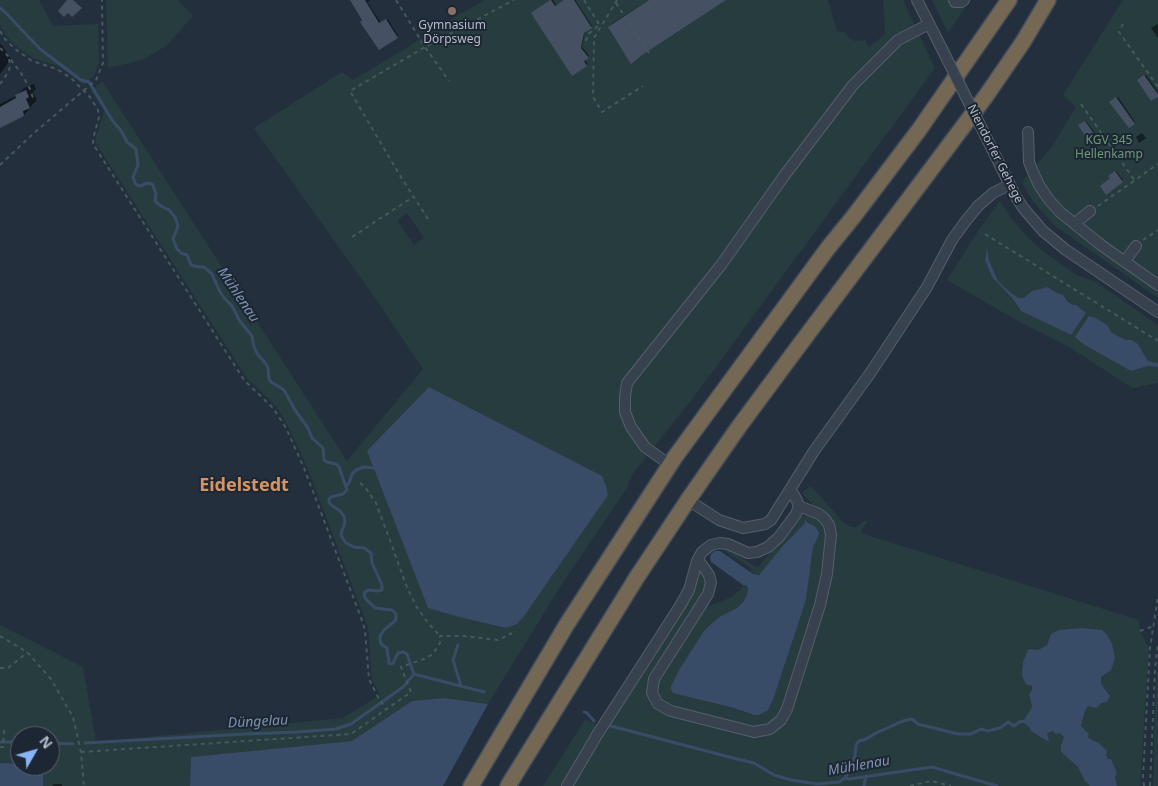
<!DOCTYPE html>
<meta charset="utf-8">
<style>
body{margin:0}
#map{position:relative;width:1158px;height:786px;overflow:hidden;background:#242f3e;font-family:"Noto Sans",sans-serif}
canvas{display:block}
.north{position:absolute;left:10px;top:726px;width:50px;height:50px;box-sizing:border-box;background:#1d2633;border:1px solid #59626f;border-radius:50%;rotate:52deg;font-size:14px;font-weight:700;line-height:20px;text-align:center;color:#b4bcc9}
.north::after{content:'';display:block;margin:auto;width:18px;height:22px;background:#8ab4f8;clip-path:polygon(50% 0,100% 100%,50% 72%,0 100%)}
</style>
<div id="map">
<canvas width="1158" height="786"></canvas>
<div class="north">N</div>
</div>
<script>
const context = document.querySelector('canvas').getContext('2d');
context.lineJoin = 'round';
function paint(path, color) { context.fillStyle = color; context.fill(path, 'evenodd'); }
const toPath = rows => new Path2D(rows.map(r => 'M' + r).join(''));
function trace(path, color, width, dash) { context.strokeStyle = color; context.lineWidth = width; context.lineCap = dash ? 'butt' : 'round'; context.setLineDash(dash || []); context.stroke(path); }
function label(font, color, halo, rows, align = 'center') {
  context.font = font + ' "Noto Sans",sans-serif'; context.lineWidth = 4; context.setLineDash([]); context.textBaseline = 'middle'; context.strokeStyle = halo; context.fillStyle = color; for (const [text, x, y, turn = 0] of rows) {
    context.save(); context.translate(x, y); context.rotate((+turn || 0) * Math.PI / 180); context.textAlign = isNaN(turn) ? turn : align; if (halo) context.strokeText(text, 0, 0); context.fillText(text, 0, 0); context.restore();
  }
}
paint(toPath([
 [0,0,39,0,53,26,98,24,99,62,94,76,84,85,58,66,33,58,17,47,7,37,0,25],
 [106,0,178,0,193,16,166,46,142,60,108,68],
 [485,0,828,0,837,31,844,32,849,38,855,41,865,40,869,47,885,34,883,0,903,0,935,68,699,390,632,475,627,488,560,587,488,704,444,698,412,701,352,741,191,757,190,786,0,786,0,625,83,667,96,742,343,718,380,695,372,680,368,627,307,467,287,424,276,406,247,378,95,142,104,111,91,91,102,81,347,461,423,369,375,298,254,128,342,72,353,80,405,49,446,22],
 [407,213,424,238,414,245,397,220],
 [367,451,506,628,459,617,428,608],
 [20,736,50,736,50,766,20,766],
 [932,0,970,0,948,33],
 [1123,0,1158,0,1158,298,1054,225,1032,200,1022,182,1051,148,1076,107,1063,95],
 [1000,201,1011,218,1027,237,1043,251,1077,275,1096,282,1158,325,1158,363,1148,361,1138,344,1132,340,1126,340,1111,332,1108,326,1076,337,1083,344,1131,371,1148,366,1158,367,1158,383,1132,388,1071,348,1016,320,947,280,978,231],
 [987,250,989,260,998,281,1011,293,1019,298,1024,298,1032,291,1047,287,1057,293,1063,295,1068,302,1073,305,1076,306,1086,313,1071,335,1021,311,1013,299,992,277,985,260],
 [811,486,843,522,851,527,857,527,864,521,868,521,860,533,1139,620,1140,631,1149,649,1140,786,1117,786,1115,777,1117,773,1113,764,1106,755,1106,751,1099,743,1092,740,1088,737,1089,734,1081,727,1085,711,1088,706,1107,701,1109,696,1101,685,1101,677,1111,670,1051,634,1047,645,1038,650,1031,649,1032,690,1029,694,1032,707,1029,727,1031,731,1048,741,1046,733,1053,731,1060,732,1064,737,1061,745,1061,752,1078,767,1085,781,1090,786,543,786,585,720,606,728,701,567,706,575,707,587,651,678,647,690,651,702,655,708,661,712,753,735,782,724,835,536,821,511,813,505,802,493],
 [809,515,823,521,827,535,821,589,783,710,772,724,753,728,671,708,657,697,656,680,703,610,709,606,732,597,742,588,743,585,746,585,748,588,747,595,743,602,737,608,721,616,712,623,704,631,679,670,671,685,743,712,754,715,759,715,771,706,806,600,813,547,818,537,811,525,808,523,806,519,805,523,762,573,756,575,750,572,752,569,720,548,731,551,756,567,758,567,801,517],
 [1158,660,1158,786,1153,786,1155,700]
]), '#263c3f');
paint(toPath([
 [987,248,989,260,998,281,1011,293,1019,298,1024,298,1032,291,1047,287,1057,293,1063,295,1068,302,1073,305,1076,305,1086,313,1071,335,1021,311,1013,299,992,277,985,260],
 [1089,316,1096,318,1108,326,1111,332,1118,336,1126,340,1132,340,1138,344,1148,361,1158,363,1158,367,1148,366,1131,371,1083,344,1075,337],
 [429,387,602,476,606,486,608,495,524,616,517,624,506,628,459,617,428,608,367,451],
 [805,519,808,523,814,526,817,529,819,533,818,537,813,547,806,600,773,700,768,710,759,715,754,715,730,707,673,693,671,689,671,686,679,670,704,631,712,623,721,616,737,608,743,602,747,595,748,588,746,585,743,585,711,562,710,558,711,554,715,551,720,551,753,574,759,575,782,547,805,523],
 [1081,628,1102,630,1107,635,1112,644,1115,658,1111,670,1101,677,1101,684,1110,696,1107,702,1101,703,1097,708,1088,706,1085,711,1081,726,1089,734,1088,737,1092,740,1099,743,1107,751,1106,755,1108,759,1111,759,1117,773,1115,777,1117,786,1090,786,1085,781,1078,767,1061,752,1061,745,1064,737,1060,733,1056,734,1053,731,1047,733,1049,742,1031,731,1029,727,1023,722,1032,707,1029,694,1032,690,1032,686,1026,684,1022,676,1023,662,1028,650,1031,649,1038,650,1047,645,1051,634,1059,630],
 [444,698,488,704,443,786,190,786,191,757,352,741,412,701],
 [0,763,20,764,20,766,43,766,43,786,0,786]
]), '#394c67');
paint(toPath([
 [351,0,371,0,367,2,381,23,388,19,398,36,379,49],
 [551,0,553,0,556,5,565,0,575,0,592,26,585,31,582,47,589,56,585,60,588,64,572,74,534,12],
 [649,0,724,0,609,27,613,23],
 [1157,24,1158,25,1158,38,1151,28],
 [1,44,11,59,0,74,0,45],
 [1146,75,1158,92,1158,95,1139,81],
 [34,84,36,89,33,92,37,100,31,106,31,107,24,115,0,127,0,104,16,96,24,88],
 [1118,97,1135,122,1129,126,1111,103],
 [1086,121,1097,136,1090,141,1080,125],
 [1142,133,1146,138,1139,143,1136,137],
 [1116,171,1123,180,1106,193,1112,178,1110,176],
 [54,784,62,784,62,786,52,786]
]), '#0007');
trace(toPath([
 [0,8,5,12,40,49,81,80,89,82,112,120,122,132,127,142,136,149,138,165,133,177,135,183,137,185,140,186,148,183,152,184,156,193,155,201,161,206,169,210,175,217,178,226,173,239,177,249,181,253,187,255,191,265,199,267,204,267,212,274,220,292,225,299,232,306,239,320,252,336,254,347,258,355,266,364,268,368,269,379,271,382,281,388,284,390,295,410,308,428,312,438,323,448,324,460,327,462,336,464,339,467,347,490,343,494,331,497,329,499,329,502,331,505,340,511,344,516,345,522,341,534,342,537,346,543,354,547,364,548,371,553,372,563,382,585,382,590,377,591,368,590,364,593,365,598,375,608,392,610,396,614,396,620,384,630,380,636,380,639,381,644,387,648,389,663,390,664,393,663,398,653,403,652,407,654,408,657,414,674,484,692],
 [346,486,349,483,352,474,356,470,364,467,374,468],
 [458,645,453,660,461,686],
 [584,712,587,713,594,721],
 [611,726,733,758,754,763,774,775,791,780,817,784,839,782,845,778,849,779,932,767,997,786],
 [0,742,20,742],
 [50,743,73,744],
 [85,743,245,734,297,732,336,729,351,724,403,687,414,674],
 [845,778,851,767,855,756,856,745,859,741,866,739,876,733,903,721,912,719,918,724,958,734,971,734,981,729,988,731,1000,728,1008,722,1014,726,1019,722,1025,721],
 [864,786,866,776]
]), '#394c67', 3);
paint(toPath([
 [67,0,73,0,82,8,72,17,68,13,64,17,58,11],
 [350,0,365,0,379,23,386,19,398,38,379,50,360,22,362,20],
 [550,0,551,0,555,6,564,0,574,0,592,28,584,33,581,48,589,58,584,61,587,66,572,76,531,13],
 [649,0,726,0,642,55,631,64,608,27],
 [1144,75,1158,94,1158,97,1151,101,1137,80],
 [26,90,29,97,26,99,30,108,23,111,24,116,0,128,0,107,16,98,15,95],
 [1116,97,1135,124,1129,128,1109,102],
 [1085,121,1097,138,1090,143,1078,125],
 [1115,171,1123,182,1106,195,1100,186,1110,178,1108,176]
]), '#455162');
const minor = toPath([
 [917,0,942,49],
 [954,0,955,2,961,2,964,0],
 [1028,132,1029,162,1033,172,1039,185,1049,200,1060,212,1101,245,1158,285],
 [987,139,1016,197,1024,209,1043,231,1066,250,1158,312],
 [1075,224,1080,219,1090,211],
 [1125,261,1136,246],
 [670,465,645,447,631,427,625,412,625,397,627,383,721,265,784,176,853,85,898,40,929,24],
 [688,500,719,520,743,528,765,524,771,520,814,451,871,372,927,287,952,240,965,222,978,206,993,193,1009,185],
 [697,561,702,565,709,575,711,583,708,594,654,679,652,693,658,704,671,711,754,732,770,729,781,720,787,709,820,605,827,574,831,535,829,525,825,519,819,514,799,506],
 [567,786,597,735,680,606,689,590,697,561,702,552,711,545,720,543,728,544,748,553,757,552,768,547,779,537,796,514,799,506,797,501,794,495,789,491]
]);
const highway = toPath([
 [471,786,567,624,675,457,828,248,854,216,919,130,1009,0],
 [508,786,637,577,688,500,738,428,795,351,986,96,1023,42,1048,0]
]);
trace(minor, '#565f6c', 12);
trace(highway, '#434c59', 18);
trace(toPath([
 [396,0,425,47,449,81],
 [584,0,599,24,602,26],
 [617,0,594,38,593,97,602,112,643,86],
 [616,3,649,53],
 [1123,24,1119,32,1158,87],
 [0,31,5,39,15,49,32,61,57,69,72,79,90,97,98,110,99,117,93,139,93,144,244,380,273,408,286,428,304,468,363,623,365,631,369,679,378,697,386,709],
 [586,41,588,34,595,29,599,24],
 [0,48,8,56,21,73,30,89,34,101],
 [0,84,9,71,10,65,9,59],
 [1081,104,1135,181],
 [0,165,34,133,96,80,103,63,102,0],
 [1098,206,1158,164],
 [428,219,399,174,350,91,425,47,514,0],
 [985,234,1158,341],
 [352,237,413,197],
 [1143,240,1158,230],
 [360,483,365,487,376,503,391,543,406,585,416,606,428,623,440,636],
 [1140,631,1154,626],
 [0,636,27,652,51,679,73,717,81,752,84,786],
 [0,668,8,668,24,655,27,652],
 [0,747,3,747,4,730],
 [81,752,351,734,411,692,401,667,424,659,433,654,440,643,440,636,463,636,498,640,512,633],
 [910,786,931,781,951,786],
 [1144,786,1143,777,1150,648,1158,596],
 [1150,786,1155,669,1158,642]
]), '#44595c', 2, [4, 4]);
trace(minor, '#38414e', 10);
trace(highway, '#746855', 15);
const minorBridge = toPath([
 [942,49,987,139]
]);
trace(minorBridge, '#565f6c', 12, []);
trace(minorBridge, '#38414e', 10);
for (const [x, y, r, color] of [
 [452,11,5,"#8d6e63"]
]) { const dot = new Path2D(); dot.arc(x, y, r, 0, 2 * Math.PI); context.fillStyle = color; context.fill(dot); trace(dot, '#1d2633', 2); }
label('12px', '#b4bcc9', '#1d2633', [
 ["Gymnasium",452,26],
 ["Dörpsweg",452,40]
]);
label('12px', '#6b9a76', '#1d2633', [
 ["KGV 345",1109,141],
 ["Hellenkamp",1109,155]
]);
label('12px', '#b4bcc9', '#1d2633', [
 ["Niendorfer Gehege",995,154,63]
]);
label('italic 14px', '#7c92b1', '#1d2633', [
 ["Mühlenau",238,295,56],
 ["Düngelau",258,722,-3],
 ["Mühlenau",859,766,-10]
]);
label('bold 18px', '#d59563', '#1d2633', [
 ["Eidelstedt",244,486]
]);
</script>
